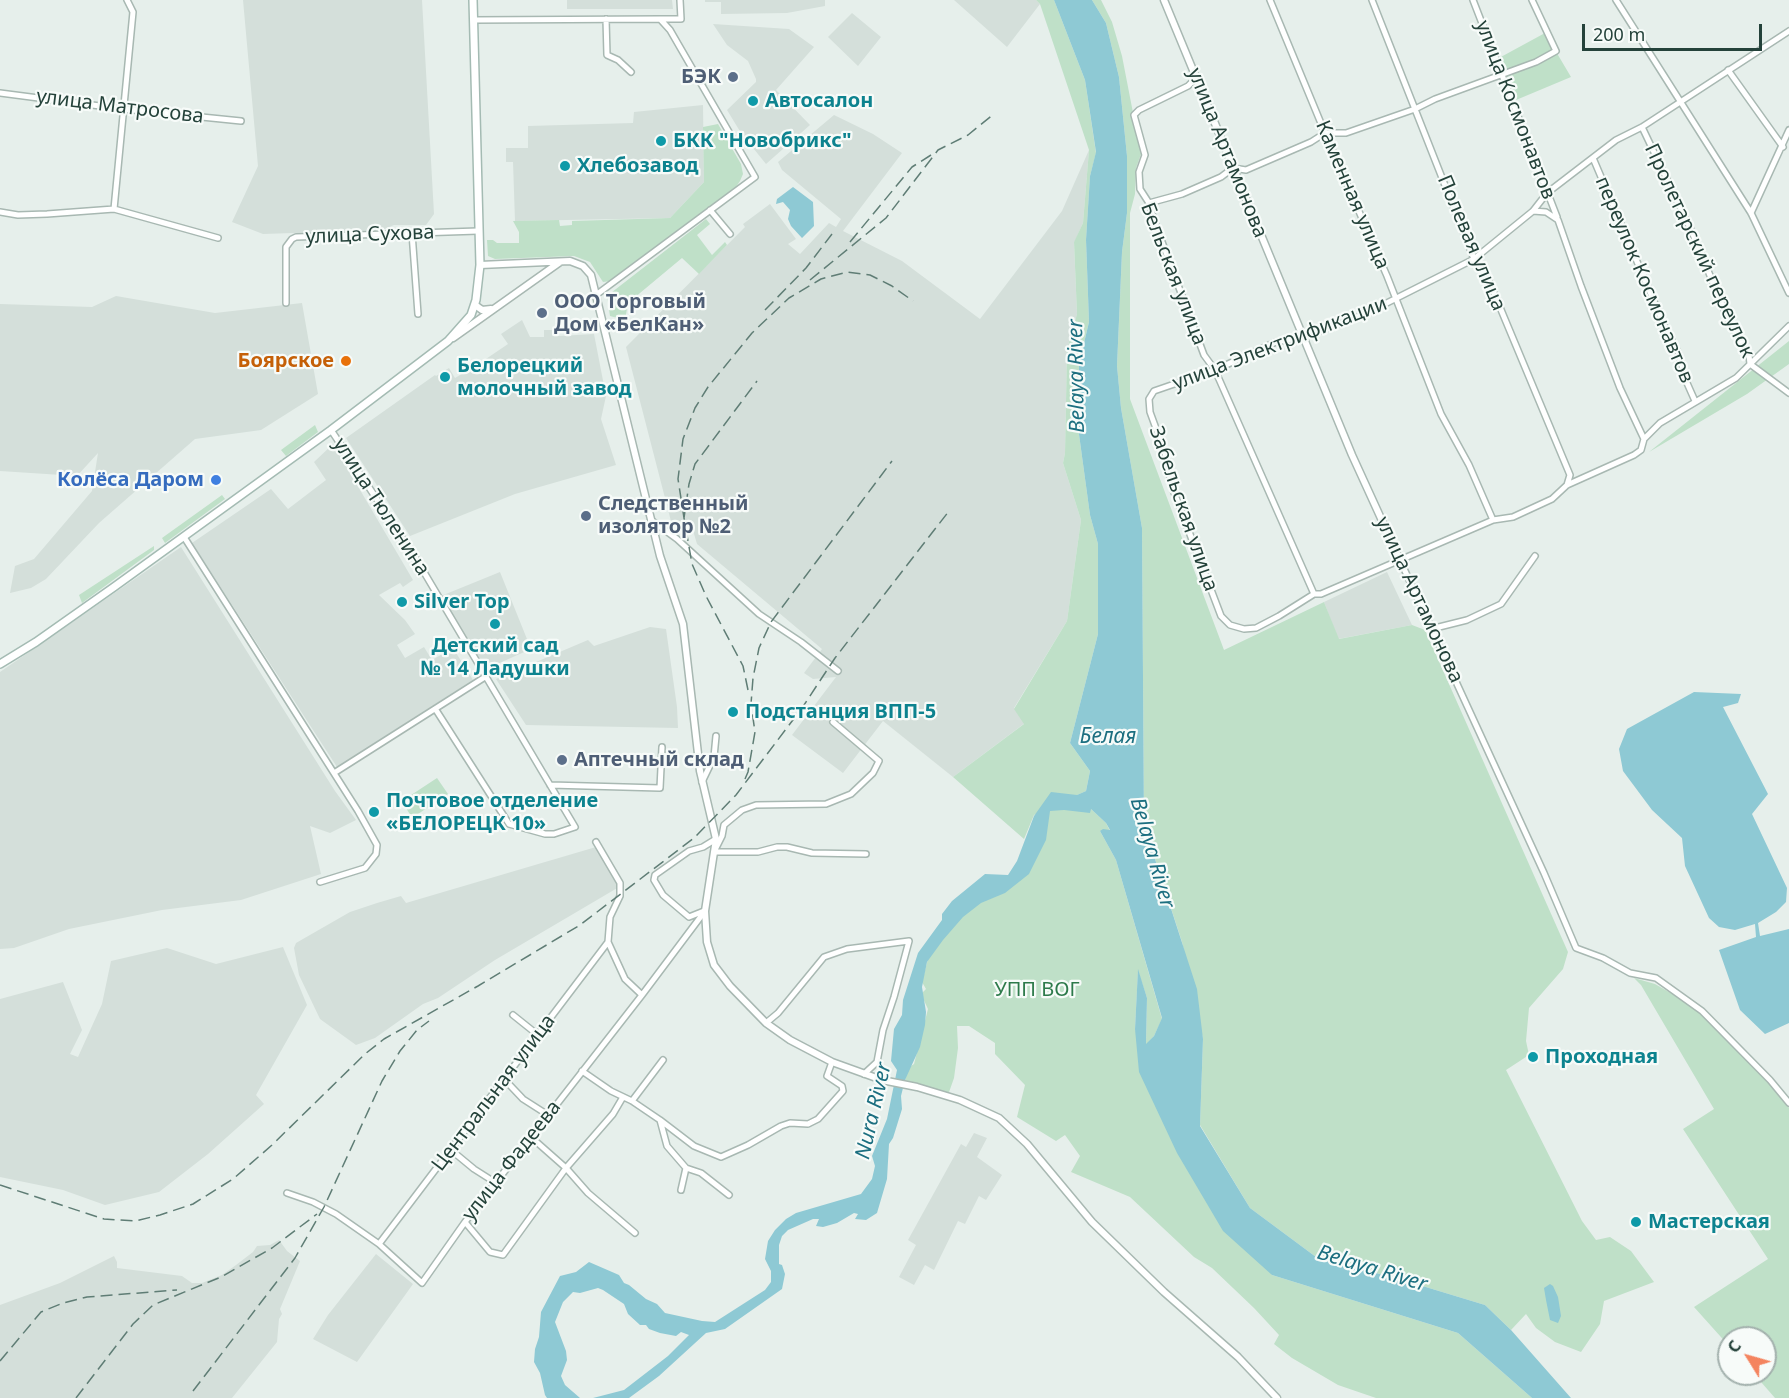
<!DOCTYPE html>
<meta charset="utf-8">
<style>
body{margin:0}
#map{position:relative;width:1789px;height:1398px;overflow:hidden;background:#e6efeb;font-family:"Noto Sans",sans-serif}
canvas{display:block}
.north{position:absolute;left:1717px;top:1326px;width:60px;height:60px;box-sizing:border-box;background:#f7fbf9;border:2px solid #a3b1ad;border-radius:50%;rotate:307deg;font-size:16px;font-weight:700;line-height:24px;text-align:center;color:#24423a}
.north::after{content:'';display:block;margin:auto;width:21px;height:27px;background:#f4845f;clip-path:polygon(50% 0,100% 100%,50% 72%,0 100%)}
.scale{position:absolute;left:1582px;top:24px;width:180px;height:27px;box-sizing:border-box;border:3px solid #24423a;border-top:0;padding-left:8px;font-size:18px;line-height:21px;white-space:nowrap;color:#24423a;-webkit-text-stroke:4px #f7fbf9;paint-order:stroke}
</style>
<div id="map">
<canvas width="1789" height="1398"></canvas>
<div class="north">С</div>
<div class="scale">200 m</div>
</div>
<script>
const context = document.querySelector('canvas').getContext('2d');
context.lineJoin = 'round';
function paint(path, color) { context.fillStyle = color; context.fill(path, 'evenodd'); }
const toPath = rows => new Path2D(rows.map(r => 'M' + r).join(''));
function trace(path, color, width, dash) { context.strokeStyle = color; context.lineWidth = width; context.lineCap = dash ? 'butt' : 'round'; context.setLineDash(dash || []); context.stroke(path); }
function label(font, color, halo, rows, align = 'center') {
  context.font = font + ' "Noto Sans",sans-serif'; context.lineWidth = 4.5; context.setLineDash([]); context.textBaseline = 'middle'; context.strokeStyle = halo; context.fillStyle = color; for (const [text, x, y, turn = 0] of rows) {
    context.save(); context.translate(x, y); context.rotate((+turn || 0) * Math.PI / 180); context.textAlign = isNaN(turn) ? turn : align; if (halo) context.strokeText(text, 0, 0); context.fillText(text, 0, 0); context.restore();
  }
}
paint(toPath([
 [243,0,422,0,434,214,426,225,394,225,382,230,263,234,232,222,258,166],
 [567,0,672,0,673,9,567,9],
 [705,0,825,0,825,6,787,13,721,14,721,2,705,2],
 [954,0,1036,0,1040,4,1007,47],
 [852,13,881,37,858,66,828,37],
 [713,24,789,29,814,47,776,90,810,125,766,164,741,133,727,110,756,82,756,79,748,61,727,45],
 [703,105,704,182,670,218,515,221,513,162,506,162,506,148,528,148,528,126,633,123,634,112],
 [834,115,873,134,902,153,843,231,902,261,980,319,1062,211,1089,150,1083,223,1074,243,1077,314,1067,350,1065,453,1063,463,1081,520,1067,621,1014,708,1025,723,953,777,883,721,843,773,792,735,836,677,813,679,804,673,822,649,697,544,692,527,673,529,626,347,745,227,743,224,770,204,796,239,788,244,800,254,829,223,836,227,841,219,782,170,778,162],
 [116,296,215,313,302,303,318,394,261,430,195,439,99,523,46,579,31,588,10,593,15,566,34,559,92,491,98,453,77,476,0,471,0,304,92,307],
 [522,320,530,337,544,337,544,330,558,330,559,336,594,334,606,396,601,419,616,465,515,494,410,536,346,438,435,375,436,376,449,368,455,378,480,363,508,344,501,334],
 [333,444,413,580,403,587,400,583,379,595,405,620,415,634,397,645,405,658,424,647,432,660,453,648,473,680,337,767,192,543,271,489,288,509,326,480,314,462],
 [181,547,335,791,356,820,330,833,310,826,321,874,241,900,162,910,69,929,14,948,0,949,0,672],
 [500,572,531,649,486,669,441,596],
 [1387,572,1412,625,1338,639,1324,602],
 [650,627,666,629,677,707,678,728,526,725,496,679,588,640,594,646],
 [596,847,619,887,495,960,438,998,423,1004,375,1038,356,1045,320,1019,299,975,294,948,296,943,350,912,377,903,401,896,406,903],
 [283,947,307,1005,256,1095,264,1104,208,1154,159,1192,105,1205,63,1190,0,1177,0,999,63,982,82,1030,70,1054,78,1057,102,1004,111,961,167,948,216,964],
 [974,1133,987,1138,977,1157,1002,1175,986,1200,979,1196,965,1224,958,1221,934,1270,925,1265,914,1285,899,1277,916,1245,908,1240,961,1144,966,1147],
 [279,1240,287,1251,300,1261,280,1309,282,1314,279,1319,277,1342,232,1398,0,1398,0,1305,60,1283,114,1256,117,1262,117,1268,182,1276,192,1283,202,1283,222,1275,236,1265,253,1252,257,1246,270,1245],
 [376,1254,413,1284,357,1362,313,1339,328,1315]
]), '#d4dfda');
paint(toPath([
 [1036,0,1054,0,1085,80,1096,153,1090,176,1086,240,1089,322,1079,364,1078,427,1090,515,1098,544,1098,634,1070,743,1090,771,1086,791,1034,815,1024,839,953,777,1024,724,1014,709,1067,621,1081,520,1063,463,1065,453,1067,350,1077,314,1074,242,1083,223,1089,150,1040,4],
 [1092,0,1101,0,1112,22,1122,56,1141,154,1136,168,1135,194,1130,213,1130,399,1224,650,1324,602,1339,639,1412,625,1425,630,1568,952,1563,969,1529,1008,1526,1041,1529,1055,1506,1070,1582,1221,1596,1240,1610,1237,1631,1251,1654,1282,1604,1301,1600,1324,1581,1352,1555,1342,1536,1328,1526,1314,1511,1330,1485,1305,1406,1281,1316,1257,1250,1208,1200,1125,1203,1039,1182,942,1144,825,1142,528,1121,408,1117,366,1122,252,1127,213,1127,156,1119,77,1106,23],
 [1545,33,1571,77,1516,100,1499,58],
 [718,124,741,164,743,174,740,181,736,187,611,281,603,282,590,262,574,256,495,259,488,256,487,240,493,240,497,243,519,243,519,232,513,221,559,220,560,226,572,225,572,221,670,218,704,182,703,127],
 [706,219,710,224,697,235,712,255,725,242,727,245,699,274,682,258,628,303,625,320,610,316,607,296],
 [1789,341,1789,364,1747,394,1649,452],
 [315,425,318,432,286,456,281,450],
 [222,495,225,499,165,543,162,538],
 [154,546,154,550,82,603,79,595],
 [437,778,448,794,412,818,402,801],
 [1090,808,1106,823,1110,831,1100,831,1116,860,1162,1019,1154,1036,1146,1045,1147,998,1138,971,1135,1029,1272,1275,1458,1333,1532,1398,1376,1398,1338,1385,1292,1358,1274,1344,1279,1335,1254,1308,1212,1268,1194,1257,1130,1197,1071,1172,1080,1156,1065,1135,1056,1141,1017,1117,1025,1085,995,1054,995,1043,969,1026,957,1026,958,1048,954,1078,948,1095,904,1084,908,1068,914,1064,928,1009,921,994,926,989,922,982,929,955,965,907,1012,886,1047,810],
 [1634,978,1655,984,1702,1011,1770,1080,1789,1108,1789,1398,1775,1398,1754,1374,1765,1374,1765,1338,1729,1338,1729,1346,1694,1307,1768,1259,1683,1129,1714,1109,1641,985]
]), '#bfe0c8');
paint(toPath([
 [1054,0,1092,0,1106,23,1119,77,1127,156,1127,213,1122,252,1117,366,1121,408,1142,528,1144,825,1197,989,1203,1039,1200,1126,1250,1208,1316,1257,1406,1281,1485,1305,1511,1330,1571,1398,1532,1398,1458,1333,1272,1275,1223,1231,1177,1153,1139,1072,1135,1029,1138,969,1147,998,1146,1044,1154,1036,1162,1018,1116,860,1100,831,1103,829,1110,830,1106,823,1091,809,1090,813,1064,810,1050,811,1046,840,1029,874,1005,893,981,903,963,917,943,940,927,962,922,987,926,1012,925,1025,920,1047,905,1080,901,1096,902,1109,893,1138,889,1144,887,1179,877,1213,866,1220,855,1219,858,1214,854,1213,837,1223,823,1227,816,1226,819,1219,813,1219,788,1230,782,1236,779,1245,779,1264,782,1265,785,1274,782,1289,725,1329,706,1333,659,1376,629,1398,593,1398,624,1390,668,1356,689,1335,681,1332,676,1336,660,1333,649,1329,646,1325,640,1325,628,1314,624,1304,603,1290,598,1288,580,1293,573,1292,563,1302,555,1322,566,1351,567,1360,561,1376,565,1385,580,1398,547,1398,545,1395,540,1373,534,1362,535,1349,539,1337,541,1312,560,1276,576,1272,589,1262,619,1275,624,1283,629,1285,646,1299,657,1304,665,1313,702,1321,715,1322,765,1290,771,1282,771,1271,765,1259,768,1241,775,1230,786,1219,796,1213,861,1194,872,1179,875,1166,872,1156,887,1119,897,1070,891,1061,894,1029,902,1015,903,1000,918,953,942,920,942,914,952,901,985,874,1008,875,1017,861,1034,816,1051,792,1077,795,1086,791,1090,771,1070,743,1098,634,1098,544,1090,515,1078,427,1079,364,1089,322,1086,240,1090,176,1096,152,1085,80],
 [793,187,813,202,814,226,802,238,791,226,788,219,790,210,783,202,776,204,777,199],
 [1694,692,1741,694,1738,703,1723,707,1768,794,1752,814,1787,888,1786,902,1776,912,1758,923,1760,936,1789,929,1789,1023,1765,1034,1740,1010,1719,950,1756,937,1755,924,1735,930,1719,927,1709,918,1685,866,1682,838,1652,810,1623,771,1619,749,1627,729],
 [1550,1284,1553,1286,1558,1297,1561,1316,1558,1323,1550,1320,1546,1300,1544,1288]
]), '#8ec9d4');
const minor = toPath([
 [1270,0,1325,133,1387,276,1441,414,1469,465,1493,520],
 [1372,0,1474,259,1484,269,1570,475,1567,485],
 [1473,0,1557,217],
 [1616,0,1751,213,1789,293],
 [606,19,607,55,618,60,631,72],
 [660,19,681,19,680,0],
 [474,20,660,19,670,30,755,177,596,295],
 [1789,31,1642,127,1616,140,1547,193,1533,211,1474,259,1365,314,1307,336,1276,342,1215,370,1154,391,1149,399,1150,412,1165,453,1172,487,1221,616,1230,625,1244,629,1256,628,1279,616,1314,594,1321,594,1493,520,1513,517,1552,499,1567,485,1634,455,1641,450,1644,439,1660,423,1736,378,1789,326],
 [1728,70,1783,147],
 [1197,77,1188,86,1139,110,1134,115,1145,155,1139,172,1140,189,1149,203,1155,223,1204,355,1215,370,1314,594],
 [0,93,123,109,241,121],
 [1642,127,1692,232,1728,319,1749,355,1750,364,1789,393],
 [1593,158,1664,325,1678,352,1687,383,1695,401],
 [1149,203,1182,194,1221,177,1233,168,1246,170,1311,142,1325,133,1346,133,1415,109,1435,99,1536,62,1556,51,1532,0],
 [114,209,133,12,127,0],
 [710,210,730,234],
 [1533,211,1546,212,1558,220,1581,286,1620,388,1644,439],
 [0,212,18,215,47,214,114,209,218,238],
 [1751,213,1789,130],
 [412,233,418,314],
 [286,303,286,247,292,239,296,237,478,231],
 [331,430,415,557,575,827,554,834,545,834,509,824,436,710],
 [651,520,677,539,759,614,801,642,838,671],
 [184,537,358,811,377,845,376,854,365,868,320,882],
 [1400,560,1544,873,1576,948,1603,958,1630,973,1656,978,1702,1011,1770,1080,1789,1103],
 [1431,629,1467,620,1501,604,1535,556],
 [833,722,879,761,873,773,851,794,826,804,756,805,742,810,724,825,722,836,714,852,758,852,777,847,787,847,812,853,866,854],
 [334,773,485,677],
 [702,782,714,757,716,736],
 [550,785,660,788,662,747],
 [596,842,620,883,620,896,610,917,608,942,625,979,642,995],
 [704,911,689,917,663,895,654,880,655,875,689,851,703,847,716,839],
 [513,1015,538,1035],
 [766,1023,778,1013,824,957,847,949,909,941,894,997,883,1030,877,1062,864,1074],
 [582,1071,611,1091,632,1101,660,1120,667,1146,686,1168,681,1190],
 [504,1079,523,1099,548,1115],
 [632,1101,663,1060],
 [660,1120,694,1146,721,1157,748,1145,781,1126,790,1123,808,1124,818,1119,843,1091,842,1086,827,1076,832,1062],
 [532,1138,566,1168,588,1193,635,1233],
 [451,1150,474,1169,496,1183],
 [686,1168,701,1173,729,1195],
 [287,1193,313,1202,336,1214,379,1244,422,1283,465,1222,642,995,705,911],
 [465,1222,490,1252,503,1255,566,1168,613,1114,623,1097],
 [379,1244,608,942]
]);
const tertiary = toPath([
 [1164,0,1352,455,1400,560],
 [480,265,570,261,583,266,591,275,660,556,683,624,700,771,716,839,705,911,707,942,714,965,730,986,766,1023,790,1040,832,1062,882,1080,917,1087,960,1100,999,1118,1027,1144,1092,1222,1164,1292,1238,1357,1277,1398],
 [475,305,482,310,491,309],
 [453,338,560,262]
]);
const secondary = toPath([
 [0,664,36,642,114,587,331,430,448,341,471,315,476,300,480,265,473,0]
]);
trace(minor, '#a8b8b2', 8);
trace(tertiary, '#a8b8b2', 9);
trace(secondary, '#a4bbb3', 10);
trace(minor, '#fff', 5);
trace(tertiary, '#fff', 6);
trace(secondary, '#fff', 7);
trace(toPath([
 [850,242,912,167,931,155],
 [810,280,886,218,938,150,968,135,995,113],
 [765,310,806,268,832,234],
 [684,518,678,479,683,439,695,408,708,387,752,333,789,298,821,279,847,272,870,275,892,286,913,301],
 [748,690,743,666,706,596,692,564,684,518,689,484,695,464,757,381],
 [745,779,748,772,755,732,751,704,753,678,759,648,771,622,892,461],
 [0,1185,104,1219,135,1221,160,1215,193,1204,233,1179,272,1145,365,1054,384,1039,478,986,580,925,694,838,736,795,802,708,835,658,949,511],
 [0,1361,41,1312,63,1303,87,1297,177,1290],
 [193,1391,295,1258,324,1207,382,1081,400,1051,417,1030,429,1021],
 [76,1398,133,1324,153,1305,221,1277,272,1248,317,1214]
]), '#5f7d75', 1.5, [12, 6]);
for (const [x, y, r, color] of [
 [733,77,6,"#5c6f8a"],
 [753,101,6,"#0f9aa8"],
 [661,141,6,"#0f9aa8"],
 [565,166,6,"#0f9aa8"],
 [542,313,6,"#5c6f8a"],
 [346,361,6,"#e8710a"],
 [445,377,6,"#0f9aa8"],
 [216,480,6,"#3f7fe0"],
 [586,516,6,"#5c6f8a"],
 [402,602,6,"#0f9aa8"],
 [495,624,6,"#0f9aa8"],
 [733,712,6,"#0f9aa8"],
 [562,760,6,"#5c6f8a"],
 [374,812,6,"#0f9aa8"],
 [1533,1057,6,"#0f9aa8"],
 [1636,1222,6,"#0f9aa8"]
]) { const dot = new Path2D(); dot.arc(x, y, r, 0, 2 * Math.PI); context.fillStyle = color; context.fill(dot); trace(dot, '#f7fbf9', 2); }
label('bold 20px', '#4e5e75', '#f7fbf9', [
 ["БЭК",721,77,"right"],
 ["ООО Торговый",554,302],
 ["Дом «БелКан»",554,325],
 ["Следственный",598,504],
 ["изолятор №2",598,527],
 ["Аптечный склад",574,760]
], 'left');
label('bold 20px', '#0d838f', '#f7fbf9', [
 ["Автосалон",765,101],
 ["БКК \"Новобрикс\"",673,141],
 ["Хлебозавод",577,166],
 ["Белорецкий",457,366],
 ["молочный завод",457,389],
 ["Silver Top",414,602],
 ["Детский сад",495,646,"center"],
 ["№ 14 Ладушки",495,669,"center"],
 ["Подстанция ВПП-5",745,712],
 ["Почтовое отделение",386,801],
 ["«БЕЛОРЕЦК 10»",386,824],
 ["Проходная",1545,1057],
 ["Мастерская",1648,1222]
], 'left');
label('20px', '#24423a', '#f7fbf9', [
 ["улица Матросова",120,107,7],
 ["улица Космонавтов",1515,110,69],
 ["улица Артамонова",1227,153,68],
 ["Каменная улица",1352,195,67],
 ["улица Сухова",370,235,-2],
 ["Полевая улица",1471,243,67],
 ["Пролетарский переулок",1699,251,65],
 ["Бельская улица",1173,274,69],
 ["переулок Космонавтов",1644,280,67],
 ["улица Электрификации",1280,344,-21],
 ["улица Тюленина",381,507,57],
 ["Забельская улица",1183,509,71],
 ["улица Артамонова",1419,600,65],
 ["Центральная улица",494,1093,-53],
 ["улица Фадеева",512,1161,-52]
]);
label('bold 20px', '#c56008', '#f7fbf9', [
 ["Боярское",334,361]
], 'right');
label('bold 20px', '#366cbe', '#f7fbf9', [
 ["Колёса Даром",204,480]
], 'right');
label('20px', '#2d7a4b', '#f7fbf9', [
 ["УПП ВОГ",1037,990]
]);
label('italic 21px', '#1c6f80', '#f7fbf9', [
 ["Belaya River",1077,376,-91],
 ["Белая",1108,737],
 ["Belaya River",1152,853,74],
 ["Nura River",874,1111,-77],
 ["Belaya River",1372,1269,17]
]);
</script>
